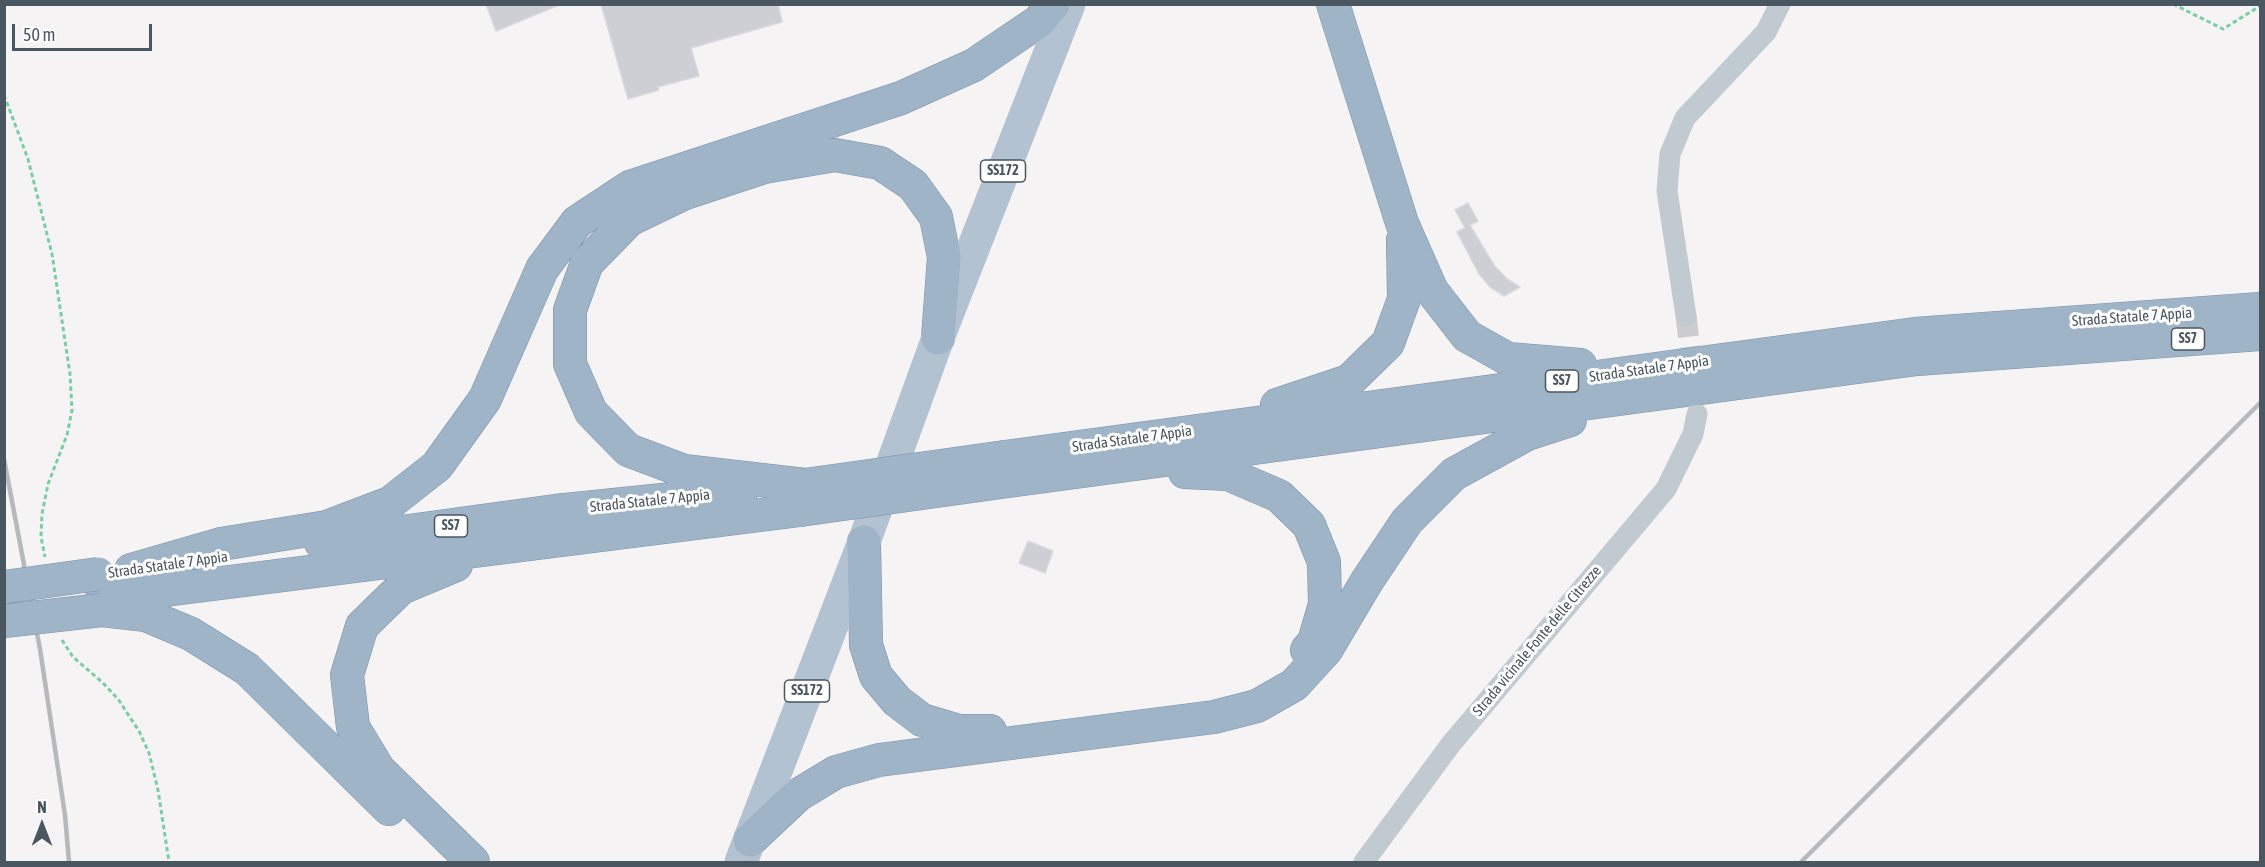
<!DOCTYPE html>
<style>
body{margin:0}
#map{position:relative;width:2265px;height:867px;overflow:hidden;background:#f5f3f3;font-family:"Asap Condensed",sans-serif}
canvas{display:block}
.frame{position:absolute;inset:0;border:6px solid #4a5660;pointer-events:none}
.north{position:absolute;left:12px;top:795px;width:60px;height:60px;-webkit-text-stroke:4px #fff;paint-order:stroke;rotate:0deg;font-size:16px;font-weight:700;line-height:24px;text-align:center;color:#4a5660}
.north::after{content:'';display:block;margin:auto;width:21px;height:27px;background:#4a5660;clip-path:polygon(50% 0,100% 100%,50% 72%,0 100%)}
.scale{position:absolute;left:12px;top:24px;width:140px;height:27px;box-sizing:border-box;border:3px solid #4a5660;border-top:0;padding-left:8px;font-size:18px;line-height:21px;white-space:nowrap;color:#4a5660;-webkit-text-stroke:4px #fff;paint-order:stroke}
</style>
<div id="map">
<canvas width="2265" height="867"></canvas>
<div class="frame"></div>
<div class="north">N</div>
<div class="scale">50 m</div>
</div>
<script>
const context = document.querySelector('canvas').getContext('2d');
context.lineJoin = 'round';
function paint(path, color) { context.fillStyle = color; context.fill(path, 'evenodd'); }
const toPath = rows => new Path2D(rows.map(r => 'M' + r).join(''));
function trace(path, color, width, dash) { context.strokeStyle = color; context.lineWidth = width; context.lineCap = dash ? 'butt' : 'round'; context.setLineDash(dash || []); context.stroke(path); }
function label(font, color, halo, rows, align = 'center') {
  context.font = font + ' "Asap Condensed",sans-serif'; context.lineWidth = 6; context.setLineDash([]); context.textBaseline = 'middle'; context.strokeStyle = halo; context.fillStyle = color; for (const [text, x, y, turn = 0] of rows) {
    context.save(); context.translate(x, y); context.rotate((+turn || 0) * Math.PI / 180); context.textAlign = isNaN(turn) ? turn : align; if (halo) context.strokeText(text, 0, 0); context.fillText(text, 0, 0); context.restore();
  }
}
const building = toPath([
 [486,4,559,4,559,5,496,31,486,4],
 [601,4,778,4,782,22,691,48,699,76,658,87,659,90,628,99,601,4],
 [1468,203,1478,221,1470,225,1494,265,1507,279,1520,287,1504,296,1490,287,1479,274,1457,232,1465,228,1455,210,1468,203],
 [1028,541,1053,551,1045,573,1019,563,1028,541]
]);
paint(building, '#cdcfd5');
trace(building, '#d7d9de', 1.5);
trace(toPath([
 [1686,316,1693,375]
]), '#caccce', 21, [21, 10]);
const trunk = toPath([
 [1333,4,1402,223,1432,291,1467,336,1508,359,1580,365],
 [1277,405,1349,381,1388,343,1404,299,1403,240],
 [1005,457,1915,334,2260,309],
 [1185,472,1228,474,1279,496,1309,525,1324,562,1325,604,1314,642,1307,650],
 [1001,482,1917,359,2260,334],
 [805,485,684,471,628,450,591,412,570,364,570,310,587,263,629,220,685,193,764,167,835,155,880,163,913,185,936,217,944,257,938,338],
 [864,542,866,645,876,676,897,701,922,720,959,731,990,731],
 [321,543,555,511,741,492],
 [456,565,401,588,362,626,347,675,353,727,379,770,473,862],
 [131,570,221,544,327,527,390,503,437,466,485,399,542,269,577,222,630,187,901,98,974,65,1039,21,1053,4],
 [102,598,800,510],
 [102,610,146,615,191,634,247,669,389,809],
 [750,840,798,795,836,772,879,760,1214,717,1257,706,1294,685,1326,650,1367,581,1407,521,1454,474,1527,434,1570,420]
]);
trace(trunk, '#7791ac', 34);
trace(toPath([
 [2173,4,2223,29,2260,6],
 [4,95,28,159,52,254,70,374,72,410,67,435,48,484,42,514,41,537,45,557],
 [62,640,73,657,102,682,118,699,139,731,149,753,158,790,169,862]
]), '#7bcea4', 3, [4.5, 3]);
trace(toPath([
 [1686,316,1667,191,1670,154,1685,118,1766,32,1780,4],
 [1364,862,1451,744,1666,489,1693,434,1697,414]
]), '#c1cad1', 21);
trace(toPath([
 [741,862,864,542,938,338,1069,4]
]), '#b3c2d0', 33);
trace(trunk, '#a0b4c8', 33);
trace(toPath([
 [4,459,40,649,65,815,69,862],
 [1801,862,2260,403]
]), '#b5b8bd', 4.5);
const trunkBridge = toPath([
 [805,485,1005,457],
 [800,510,1001,482],
 [4,587,98,574],
 [4,621,102,610]
]);
trace(trunkBridge, '#7791ac', 34, []);
trace(trunkBridge, '#a0b4c8', 33);
for (const [x, y, w] of [
 [1003,171,45],
 [2188,339,33],
 [1562,381,33],
 [451,526,33],
 [807,691,45]
]) { const box = new Path2D(); box.roundRect(x - w / 2, y - 11, w, 22, 4.5); context.fillStyle = '#fff'; context.fill(box); trace(box, '#4a5660', 1.5); }
label('bold 14px', '#4a5660', null, [
 ["SS172",1003,171],
 ["SS7",2188,339],
 ["SS7",1562,381],
 ["SS7",451,526],
 ["SS172",807,691]
]);
label('15px', '#4a5660', '#fff', [
 ["Strada Statale 7 Appia",2132,317,-4],
 ["Strada Statale 7 Appia",1649,369,-8],
 ["Strada Statale 7 Appia",1132,439,-8],
 ["Strada Statale 7 Appia",650,501,-6],
 ["Strada Statale 7 Appia",168,565,-8],
 ["Strada vicinale Fonte delle Citrezze",1537,641,-50]
]);
</script>
